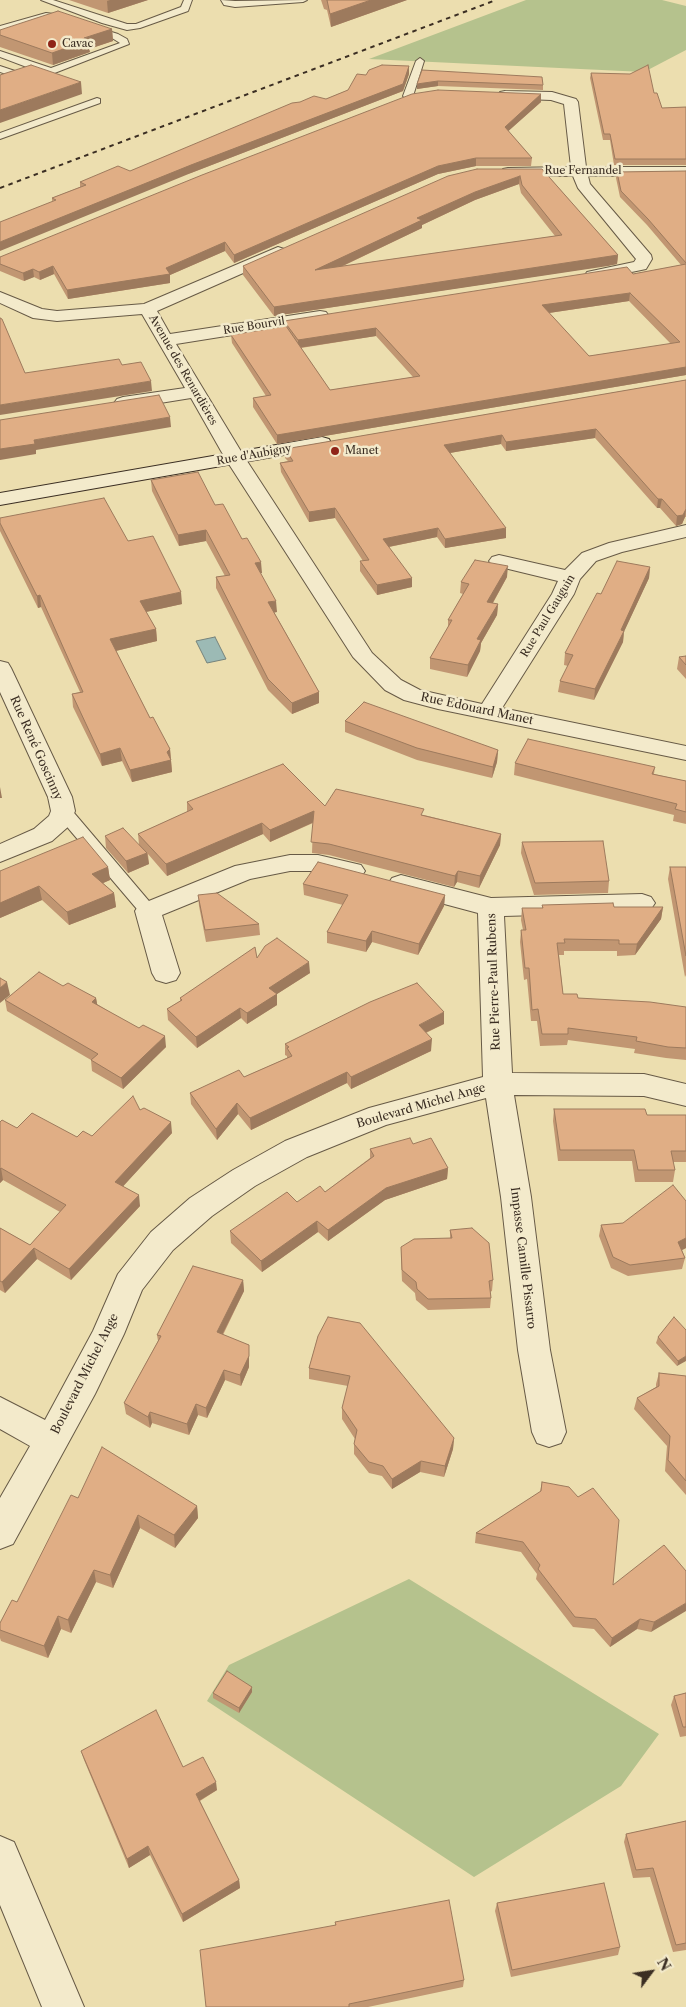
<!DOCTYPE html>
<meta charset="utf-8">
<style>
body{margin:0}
#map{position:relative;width:686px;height:2007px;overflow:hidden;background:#ecdeaf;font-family:"Libre Caslon Text",serif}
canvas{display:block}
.north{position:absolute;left:626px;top:1947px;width:50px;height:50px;-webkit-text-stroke:4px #f3eacb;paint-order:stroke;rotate:59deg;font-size:14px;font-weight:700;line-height:20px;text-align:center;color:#3b2e23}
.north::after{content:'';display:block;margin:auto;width:18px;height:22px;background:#3b2e23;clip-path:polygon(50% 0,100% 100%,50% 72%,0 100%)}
</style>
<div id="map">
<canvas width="686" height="2007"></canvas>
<div class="north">N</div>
</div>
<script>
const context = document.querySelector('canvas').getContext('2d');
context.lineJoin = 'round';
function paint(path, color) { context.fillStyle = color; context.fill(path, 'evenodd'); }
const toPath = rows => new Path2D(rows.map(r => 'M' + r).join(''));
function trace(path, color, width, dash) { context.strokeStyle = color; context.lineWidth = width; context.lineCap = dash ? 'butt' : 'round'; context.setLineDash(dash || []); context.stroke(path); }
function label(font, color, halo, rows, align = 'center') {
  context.font = font + ' "Libre Caslon Text",serif'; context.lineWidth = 5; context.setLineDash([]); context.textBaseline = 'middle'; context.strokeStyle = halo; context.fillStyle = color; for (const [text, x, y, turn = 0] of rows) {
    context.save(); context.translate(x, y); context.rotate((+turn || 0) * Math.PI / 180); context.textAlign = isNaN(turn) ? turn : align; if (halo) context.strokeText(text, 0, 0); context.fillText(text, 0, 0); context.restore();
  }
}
paint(toPath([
 [526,0,662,0,686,6,686,50,644,72,369,59],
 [409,1579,659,1734,621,1786,474,1877,207,1701,229,1665]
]), '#b5c28d');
const water = toPath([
 [215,637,226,659,207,663,196,641,215,637]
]);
paint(water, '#9cbab5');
trace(water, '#75827b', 1);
const lane = toPath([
 [41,0,53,0,127,24,136,24,181,7,184,0,192,0,188,11,140,28,127,30,102,23,41,0],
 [221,0,235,1,307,0,303,2,235,7,224,5,221,0],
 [46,13,61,15,65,18,61,21,46,19,0,32,0,26,46,13],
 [89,25,118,34,127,39,129,44,52,74,40,72,0,57,0,51,51,68,120,43,112,38,86,30,85,28,89,25],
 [420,58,424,61,413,96,408,99,405,98,403,96,416,61,420,58],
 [0,66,15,71,17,73,12,76,0,72,0,66],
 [97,98,100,99,100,103,0,139,0,133,97,98],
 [63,806,69,807,154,907,157,911,154,915,148,917,142,915,57,815,55,811,57,807,63,806]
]);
const street = toPath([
 [505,91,552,92,576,99,578,102,586,167,686,167,686,175,588,176,590,184,651,255,652,259,646,269,593,280,587,278,585,275,587,272,634,262,636,259,578,188,573,176,503,175,501,172,503,169,508,168,571,167,564,104,551,100,500,98,498,95,500,92,505,91],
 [278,247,284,249,286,252,284,255,157,311,170,334,320,311,326,312,329,316,326,320,320,321,176,344,245,458,372,653,401,680,420,690,482,704,552,594,558,581,492,565,489,561,492,557,499,555,565,570,582,553,609,543,686,525,686,537,622,552,596,561,580,579,574,594,502,708,686,746,686,760,438,709,404,700,385,690,353,657,225,458,191,398,123,409,117,407,114,403,117,399,123,397,185,388,142,314,57,321,33,318,0,303,0,292,42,309,57,311,144,304,278,247],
 [0,661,8,663,11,668,72,797,75,811,69,826,52,841,0,862,0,844,34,829,49,816,51,811,48,797,0,692,0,661],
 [290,855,318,855,361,865,365,871,361,877,352,879,318,871,290,871,250,879,162,915,180,973,176,980,166,983,156,980,152,973,135,911,139,905,235,866,290,855],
 [401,875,491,898,642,894,651,897,655,903,651,909,642,912,504,916,512,1073,644,1074,686,1084,686,1106,644,1096,514,1095,531,1197,550,1350,566,1432,561,1443,549,1447,537,1443,532,1432,518,1350,501,1197,486,1098,386,1125,307,1157,255,1186,212,1216,173,1250,142,1290,124,1334,95,1394,13,1544,0,1549,0,1498,30,1446,0,1429,0,1397,45,1420,93,1331,118,1274,151,1232,190,1198,233,1170,285,1141,369,1108,483,1077,478,913,392,890,388,884,392,878,401,875],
 [0,1836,14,1842,84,2007,42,2007,0,1905,0,1836]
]);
const secondary = toPath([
 [322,437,329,439,331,443,329,447,0,505,0,493,322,437]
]);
trace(lane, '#675a46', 2);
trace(street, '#675a46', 2);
trace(secondary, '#3b2e23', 2);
paint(lane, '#f3eacb');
paint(street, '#f3eacb');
paint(secondary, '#f3eacb');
trace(toPath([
 [0,188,496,0]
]), '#3b2e23', 2, [4.5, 4.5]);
paint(toPath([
 [69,0,148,0,108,13],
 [321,0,407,0,331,27,327,10,324,9],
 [112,29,113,41,89,49,90,52,53,65,0,47,0,30],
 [422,70,543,85,543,90,438,86,417,89],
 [591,73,654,93,662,108,686,107,686,165,614,165,610,140,603,140,590,78],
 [409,74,403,91,191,173,52,201,52,198,80,187,80,182,130,171,300,102,326,99,348,90,366,75],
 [541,94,541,102,508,131,532,158,531,166,476,166,438,174,234,263,225,251,170,275,170,283,68,299,54,274,40,280,34,277,24,281,0,271,0,257],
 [542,169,618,255,617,264,274,316,243,275,243,266],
 [519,184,521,193,555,236,343,266,422,228,422,225,475,200],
 [686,171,686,375,277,444,253,407,253,398,266,396,232,343,231,335,284,327,284,321,633,274,681,265,647,225,620,197,616,178,617,172],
 [629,301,671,344,589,356,549,313],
 [376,336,413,377,330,390,301,348],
 [686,380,686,517,685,517,682,524,676,526,660,508,657,508,595,438,506,451,501,444,450,453,506,538,445,548,437,537,389,547,412,587,377,595,360,571,360,561,363,561,335,518,309,522,281,472,280,463,288,461,285,458,285,449],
 [151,480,215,505,242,539,262,573,260,573,277,612,274,612,319,692,319,703,292,714,268,690,216,588,216,577,225,576,206,541,179,546,152,491],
 [0,518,128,541,182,604,146,612,156,629,157,641,116,651,150,718,170,749,172,772,132,782,122,761,102,766,73,707,72,694,80,692,41,607,38,608,0,531],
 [650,567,649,578,624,631,623,642,594,700,558,692,560,681,568,666,564,665,565,653,601,594],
 [507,577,493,603,498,604,497,615,481,643,480,651,467,677,430,669,430,658,448,627,448,620,463,594,460,593,461,582],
 [686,656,686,679,677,669,679,657],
 [345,721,498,750,497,762,492,778,417,760,345,732],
 [515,763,655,767,654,774,686,781,686,824,673,821,674,815,514,775],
 [187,802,325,806,424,815,501,834,500,845,479,888,457,882,454,887,329,855,312,853,313,823,270,842,263,834,167,876,148,854,149,864,128,873,106,848,105,836,139,845,138,834,187,812],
 [522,842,609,881,608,893,534,895,521,853],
 [108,867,110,880,103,883,114,893,116,907,69,925,42,900,0,918,0,871],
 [670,867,686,867,686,975,685,977,668,879],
 [303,884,445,895,444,906,418,955,372,942,366,952,327,943,327,932,343,905,304,895],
 [198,895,259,924,260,935,206,942,199,906],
 [542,905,614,907,663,907,661,919,635,955,617,956,617,951,564,951,564,955,559,955,563,994,578,998,686,1007,686,1060,666,1058,634,1053,635,1049,568,1040,567,1045,540,1046,537,1021,531,1021,527,979,524,980,520,942,521,930,523,930,521,920,522,908,542,908],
 [257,958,310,973,277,994,277,1005,247,1024,241,1018,197,1048,168,1020,167,1009,180,1001,180,998],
 [63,986,96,998,97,1004,166,1047,123,1089,92,1071,91,1060,7,1011,5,1000],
 [444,1024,426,1033,431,1051,351,1089,347,1083,251,1130,238,1114,217,1140,191,1104,190,1093,244,1077,287,1058,287,1056,285,1055,285,1044],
 [554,1109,647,1115,686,1115,686,1162,673,1162,675,1170,673,1182,635,1182,632,1161,558,1161,553,1121],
 [140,1110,172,1133,123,1186,140,1206,71,1280,37,1259,5,1293,0,1290,0,1228,30,1245,60,1212,3,1180,0,1183,0,1122,17,1128,77,1137,92,1136],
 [413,1144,448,1168,447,1179,385,1200,328,1241,318,1232,262,1272,231,1243,230,1231,297,1202,325,1192,370,1158,370,1149],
 [686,1201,686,1248,682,1250,685,1258,682,1269,628,1276,611,1268,599,1236,601,1225,623,1223],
 [450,1230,493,1280,492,1291,490,1292,491,1298,490,1308,428,1310,416,1300,415,1293,402,1281,401,1258,401,1247,450,1238],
 [243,1280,244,1291,223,1335,249,1345,249,1367,241,1386,225,1380,207,1418,198,1415,189,1435,152,1423,150,1428,126,1414,124,1403,158,1341,157,1335],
 [686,1330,677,1366,656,1343,658,1337],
 [318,1336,454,1438,453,1449,444,1477,420,1472,392,1489,382,1476,369,1473,354,1454,354,1444,355,1439,342,1419,342,1408,348,1386,309,1379,309,1368],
 [659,1373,686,1376,686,1495,665,1471,667,1446,634,1409,637,1398,656,1387,656,1384],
 [542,1482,613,1585,686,1571,651,1632,637,1629,610,1647,594,1629,573,1627,536,1579,537,1574,521,1552,475,1543,476,1533,540,1492],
 [78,1498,197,1506,198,1518,175,1548,140,1528,113,1588,96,1582,71,1633,61,1629,48,1658,1,1641,0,1638,0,1623,17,1602],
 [252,1687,252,1692,239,1713,213,1698,213,1693],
 [686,1693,686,1736,680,1737,671,1705,674,1696],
 [81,1751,183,1767,217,1790,200,1801,239,1880,240,1888,183,1922,150,1855,129,1868,84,1760],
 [686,1821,686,1950,673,1952,650,1877,633,1878,624,1842,626,1834],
 [497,1903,620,1947,618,1955,511,1977,495,1911],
 [335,1922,464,1980,463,1987,368,2007,206,2007,335,1925]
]), '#c19672');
paint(toPath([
 [110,0,148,0,108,13,107,1],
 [371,0,407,0,331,27,330,14],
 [112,29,113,41,89,49,90,52,53,65,52,53,84,38],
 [409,66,409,74,403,91,191,173,0,251,0,242],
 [438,81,438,86,417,89,417,84],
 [81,82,82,94,0,123,0,110],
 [541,94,541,102,504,135,505,127],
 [476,158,476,166,438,174,234,263,234,255,438,166],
 [520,176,519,184,475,200,422,225,422,228,315,279,315,270,417,218,475,192],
 [225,242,225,251,170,275,170,283,68,299,67,290,166,268],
 [618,255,617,264,608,266,274,316,274,307],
 [53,266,54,274,40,280,39,272],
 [33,269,34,277,24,281,23,273],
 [630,293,629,301,542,314,542,305],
 [376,328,376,336,298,348,298,340],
 [686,367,686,375,277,444,277,435],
 [151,381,152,391,0,415,0,405],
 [170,417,171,427,36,450,36,454,0,460,0,449,34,440],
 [596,429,595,438,506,451,506,442],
 [502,435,501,444,444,454,444,445],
 [658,499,662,499,660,508,657,508],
 [335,508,335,518,309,522,309,512],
 [686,509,685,517,682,524,676,526,677,516],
 [438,528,437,537,383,548,383,539],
 [506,528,506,538,445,548,445,539],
 [206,530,206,541,179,546,178,535],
 [261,562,262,573,255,574,255,563],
 [508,566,507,577,487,613,487,602],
 [650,567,649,578,623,634,624,631,623,642,594,700,595,689,621,630],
 [412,578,412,587,377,595,377,585],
 [181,592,182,604,141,613,140,601],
 [40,595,41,607,38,608,37,596],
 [276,601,277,612,269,614,268,602],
 [498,604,497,615,481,643,480,651,467,677,468,665,477,639],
 [156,629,157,641,111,652,110,639],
 [319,692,319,703,292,714,292,703],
 [120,748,122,761,102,766,100,754],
 [170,749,172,772,132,782,130,770,167,752],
 [498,750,497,762,492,778,493,767],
 [0,787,2,798,0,798],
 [314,811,314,822,270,842,270,830],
 [262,823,263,834,167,876,166,864],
 [501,834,500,845,479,888,480,876],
 [147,853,149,864,128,873,126,861],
 [108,867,110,880,94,887,92,874],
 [458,871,457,882,454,887,455,876],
 [39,886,42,900,0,918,0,903],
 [114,893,116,907,69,925,67,912],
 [445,895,444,906,418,955,419,944],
 [663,907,661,919,635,955,637,944],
 [372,931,372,942,366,952,366,941],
 [309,962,310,973,277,994,277,1005,247,1024,247,1013,269,988],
 [7,982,10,995,0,1003,0,988],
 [96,998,98,1009,92,1002],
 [240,1008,241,1018,197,1048,196,1037],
 [444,1012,444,1024,418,1036,419,1025],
 [165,1036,166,1047,123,1089,121,1078],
 [432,1039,431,1051,351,1089,351,1077],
 [347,1072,347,1083,251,1130,250,1118],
 [237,1103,238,1114,217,1140,216,1129],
 [171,1122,172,1133,117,1193,115,1182],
 [1,1168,3,1180,0,1183,0,1169],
 [448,1168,447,1179,385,1200,328,1241,328,1230,386,1188],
 [139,1195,140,1206,71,1280,69,1269],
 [317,1221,318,1232,262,1272,261,1261],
 [686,1238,686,1248,676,1253,678,1242],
 [34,1248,37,1259,5,1293,2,1282],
 [243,1280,244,1291,218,1343,217,1332],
 [249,1345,249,1367,241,1386,240,1375],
 [686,1356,686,1361,677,1366,678,1361],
 [224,1370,225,1380,207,1418,206,1408],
 [196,1404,198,1415,189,1435,187,1424],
 [150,1412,152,1423,150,1428,148,1417],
 [454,1438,453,1449,444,1477,445,1466],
 [421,1461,420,1472,392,1489,392,1479],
 [197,1506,198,1518,175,1548,174,1535],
 [138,1515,140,1528,113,1588,110,1575],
 [94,1570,96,1582,71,1633,68,1620],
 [686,1603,686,1611,651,1632,654,1622],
 [58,1616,61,1629,48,1658,44,1646],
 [640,1619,637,1629,610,1647,612,1638],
 [252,1687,252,1692,239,1713,239,1708],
 [216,1782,217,1790,197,1802,196,1794],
 [148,1846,150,1855,129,1868,127,1859],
 [239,1880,240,1888,183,1922,182,1914]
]), '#9d7a5d');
const building = toPath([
 [327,0,371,0,330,14,327,0],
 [58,11,112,29,84,38,89,40,52,53,0,35,0,30,58,11],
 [31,65,81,82,0,110,0,75,31,65],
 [382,65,409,66,403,84,191,165,0,242,0,222,56,200,52,198,86,185,80,182,118,166,130,171,292,103,300,102,314,96,326,99,348,90,357,74,366,75,369,70,382,65],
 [648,65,654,93,657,93,662,108,686,107,686,159,615,159,610,134,604,134,591,73,630,74,648,65],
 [422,70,542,77,543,85,438,81,417,84,422,70],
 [438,90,541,94,505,127,532,158,476,158,438,166,234,255,225,242,166,268,170,274,67,290,53,266,39,272,33,269,23,273,0,264,0,257,202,175,412,94,438,90],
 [477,169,542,169,618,255,274,307,243,266,448,176,477,169],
 [520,176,522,185,562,235,315,270,422,220,417,218,475,192,520,176],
 [686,171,686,263,648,219,621,191,617,172,686,171],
 [686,264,686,367,277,435,253,398,271,395,231,335,286,326,330,390,420,376,376,328,298,340,284,321,627,267,633,274,686,264],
 [630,293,680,342,589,356,542,305,630,293],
 [0,318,2,319,25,373,119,359,122,365,141,362,151,381,0,405,0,318],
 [686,380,686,509,683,515,677,516,662,499,658,499,596,429,506,442,502,435,444,445,506,528,445,539,438,528,383,539,412,578,377,585,360,561,369,560,335,508,309,512,280,463,293,461,285,449,686,380],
 [159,395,170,417,34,440,35,444,0,449,0,420,159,395],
 [198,472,215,505,223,504,242,539,247,538,261,562,255,563,276,601,268,602,319,692,292,703,268,679,216,577,230,575,206,530,178,535,151,480,198,472],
 [104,498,128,541,153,536,181,592,140,601,156,629,110,639,150,718,153,717,170,749,167,752,171,760,130,770,120,748,100,754,72,694,83,692,40,595,37,596,0,523,0,518,104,498],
 [475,560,508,566,487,602,498,604,477,639,481,640,468,665,430,658,452,620,448,620,469,584,461,582,475,560],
 [617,561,650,567,621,630,624,631,595,689,560,681,573,655,565,653,597,593,601,594,617,561],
 [686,656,686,665,679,657,686,656],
 [364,702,498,750,493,767,417,748,345,721,364,702],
 [528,739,655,767,652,774,686,781,686,812,675,809,677,804,515,763,528,739],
 [283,764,325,806,336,789,424,809,421,815,501,834,480,876,458,871,455,876,329,844,311,842,314,811,270,830,262,823,166,864,138,834,193,809,187,802,283,764],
 [123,828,147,853,126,861,105,836,123,828],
 [83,837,108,867,92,874,114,893,67,912,39,886,0,903,0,871,83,837],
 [603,841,609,881,535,883,522,842,603,841],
 [318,862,445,895,419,944,372,931,366,941,327,932,348,895,303,884,318,862],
 [670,867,686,867,686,956,670,867],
 [217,893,259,924,205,930,198,895,217,893],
 [613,903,614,907,663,907,637,944,619,944,619,940,564,939,565,943,557,943,563,994,577,994,578,998,650,1002,686,1007,686,1048,668,1047,636,1041,637,1037,568,1028,568,1034,542,1034,538,1009,532,1010,529,968,525,968,521,930,526,930,522,908,543,908,542,905,613,903],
 [277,938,309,962,269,988,277,994,247,1013,240,1008,196,1037,167,1009,182,1000,180,998,255,947,257,958,265,946,277,938],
 [39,972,63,986,68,983,96,998,92,1002,139,1028,143,1025,165,1036,121,1078,91,1060,98,1054,5,1000,39,972],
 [0,978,7,982,0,988,0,978],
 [417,983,444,1012,419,1025,432,1039,351,1077,347,1072,250,1118,237,1103,216,1129,190,1093,239,1070,244,1077,292,1056,287,1048,289,1047,285,1044,370,1002,417,983],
 [133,1096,140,1110,144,1108,171,1122,115,1182,139,1195,69,1269,34,1248,2,1282,0,1281,0,1228,30,1245,66,1205,1,1168,0,1169,0,1122,2,1120,17,1128,32,1113,77,1137,83,1131,92,1136,133,1096],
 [554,1109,645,1109,647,1115,686,1115,686,1151,671,1151,675,1170,638,1170,634,1150,560,1150,554,1109],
 [410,1138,413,1144,431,1138,448,1168,386,1188,328,1230,317,1221,261,1261,230,1231,287,1192,297,1202,320,1186,325,1192,374,1156,370,1149,410,1138],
 [673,1185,686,1201,686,1238,678,1242,685,1258,630,1265,613,1257,601,1225,623,1223,673,1185],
 [472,1228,489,1243,493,1280,489,1281,491,1298,428,1299,417,1289,416,1282,402,1270,401,1247,414,1239,452,1238,450,1230,472,1228],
 [193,1266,243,1280,217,1332,249,1345,249,1356,240,1375,224,1370,206,1408,196,1404,187,1424,150,1412,148,1417,124,1403,161,1336,157,1335,193,1266],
 [328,1317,360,1323,454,1438,445,1466,421,1461,392,1479,383,1466,369,1462,354,1444,357,1430,342,1408,350,1376,309,1368,318,1336,328,1317],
 [674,1317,686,1330,686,1356,678,1361,658,1337,674,1317],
 [659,1373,686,1376,686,1481,668,1460,670,1436,637,1398,659,1386,659,1373],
 [102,1447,197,1506,174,1535,138,1515,110,1575,94,1570,68,1620,58,1616,44,1646,0,1630,0,1623,12,1600,17,1602,71,1495,78,1498,102,1447],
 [542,1482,569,1487,578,1497,593,1488,619,1520,613,1585,664,1545,686,1571,686,1603,654,1622,640,1619,612,1638,596,1619,575,1617,538,1569,540,1565,523,1542,476,1533,541,1491,542,1482],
 [227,1671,252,1687,239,1708,213,1693,227,1671],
 [686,1693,686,1727,683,1727,674,1696,686,1693],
 [156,1710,183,1767,203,1757,216,1782,196,1794,239,1880,182,1914,148,1846,127,1859,81,1751,156,1710],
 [686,1821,686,1943,676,1945,653,1868,636,1870,626,1834,686,1821],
 [604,1883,620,1947,512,1970,497,1903,604,1883],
 [449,1900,464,1980,349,2004,349,2007,206,2007,200,1950,336,1925,335,1922,449,1900]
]);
paint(building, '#e0ae85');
trace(building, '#9d7a5d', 1);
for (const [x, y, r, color] of [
 [52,44,5,"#8f2418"],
 [335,451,5,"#8f2418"]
]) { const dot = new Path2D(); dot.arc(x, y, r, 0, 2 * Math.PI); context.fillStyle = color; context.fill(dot); trace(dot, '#f3eacb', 2); }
label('11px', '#3b2e23', '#f3eacb', [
 ["Cavac",62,44],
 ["Manet",345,451]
], 'left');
label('11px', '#3b2e23', '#f3eacb', [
 ["Rue Fernandel",583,171],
 ["Rue Bourvil",254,326,-9],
 ["Avenue des Renardières",183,370,60],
 ["Rue d'Aubigny",254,455,-10],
 ["Rue Paul Gauguin",548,616,-59]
]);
label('12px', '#3b2e23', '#f3eacb', [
 ["Rue Edouard Manet",477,709,12],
 ["Rue René Goscinny",36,748,66],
 ["Rue Pierre-Paul Rubens",494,982,-92],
 ["Boulevard Michel Ange",421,1106,-16],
 ["Impasse Camille Pissarro",523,1258,83],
 ["Boulevard Michel Ange",85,1374,-63]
]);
</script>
